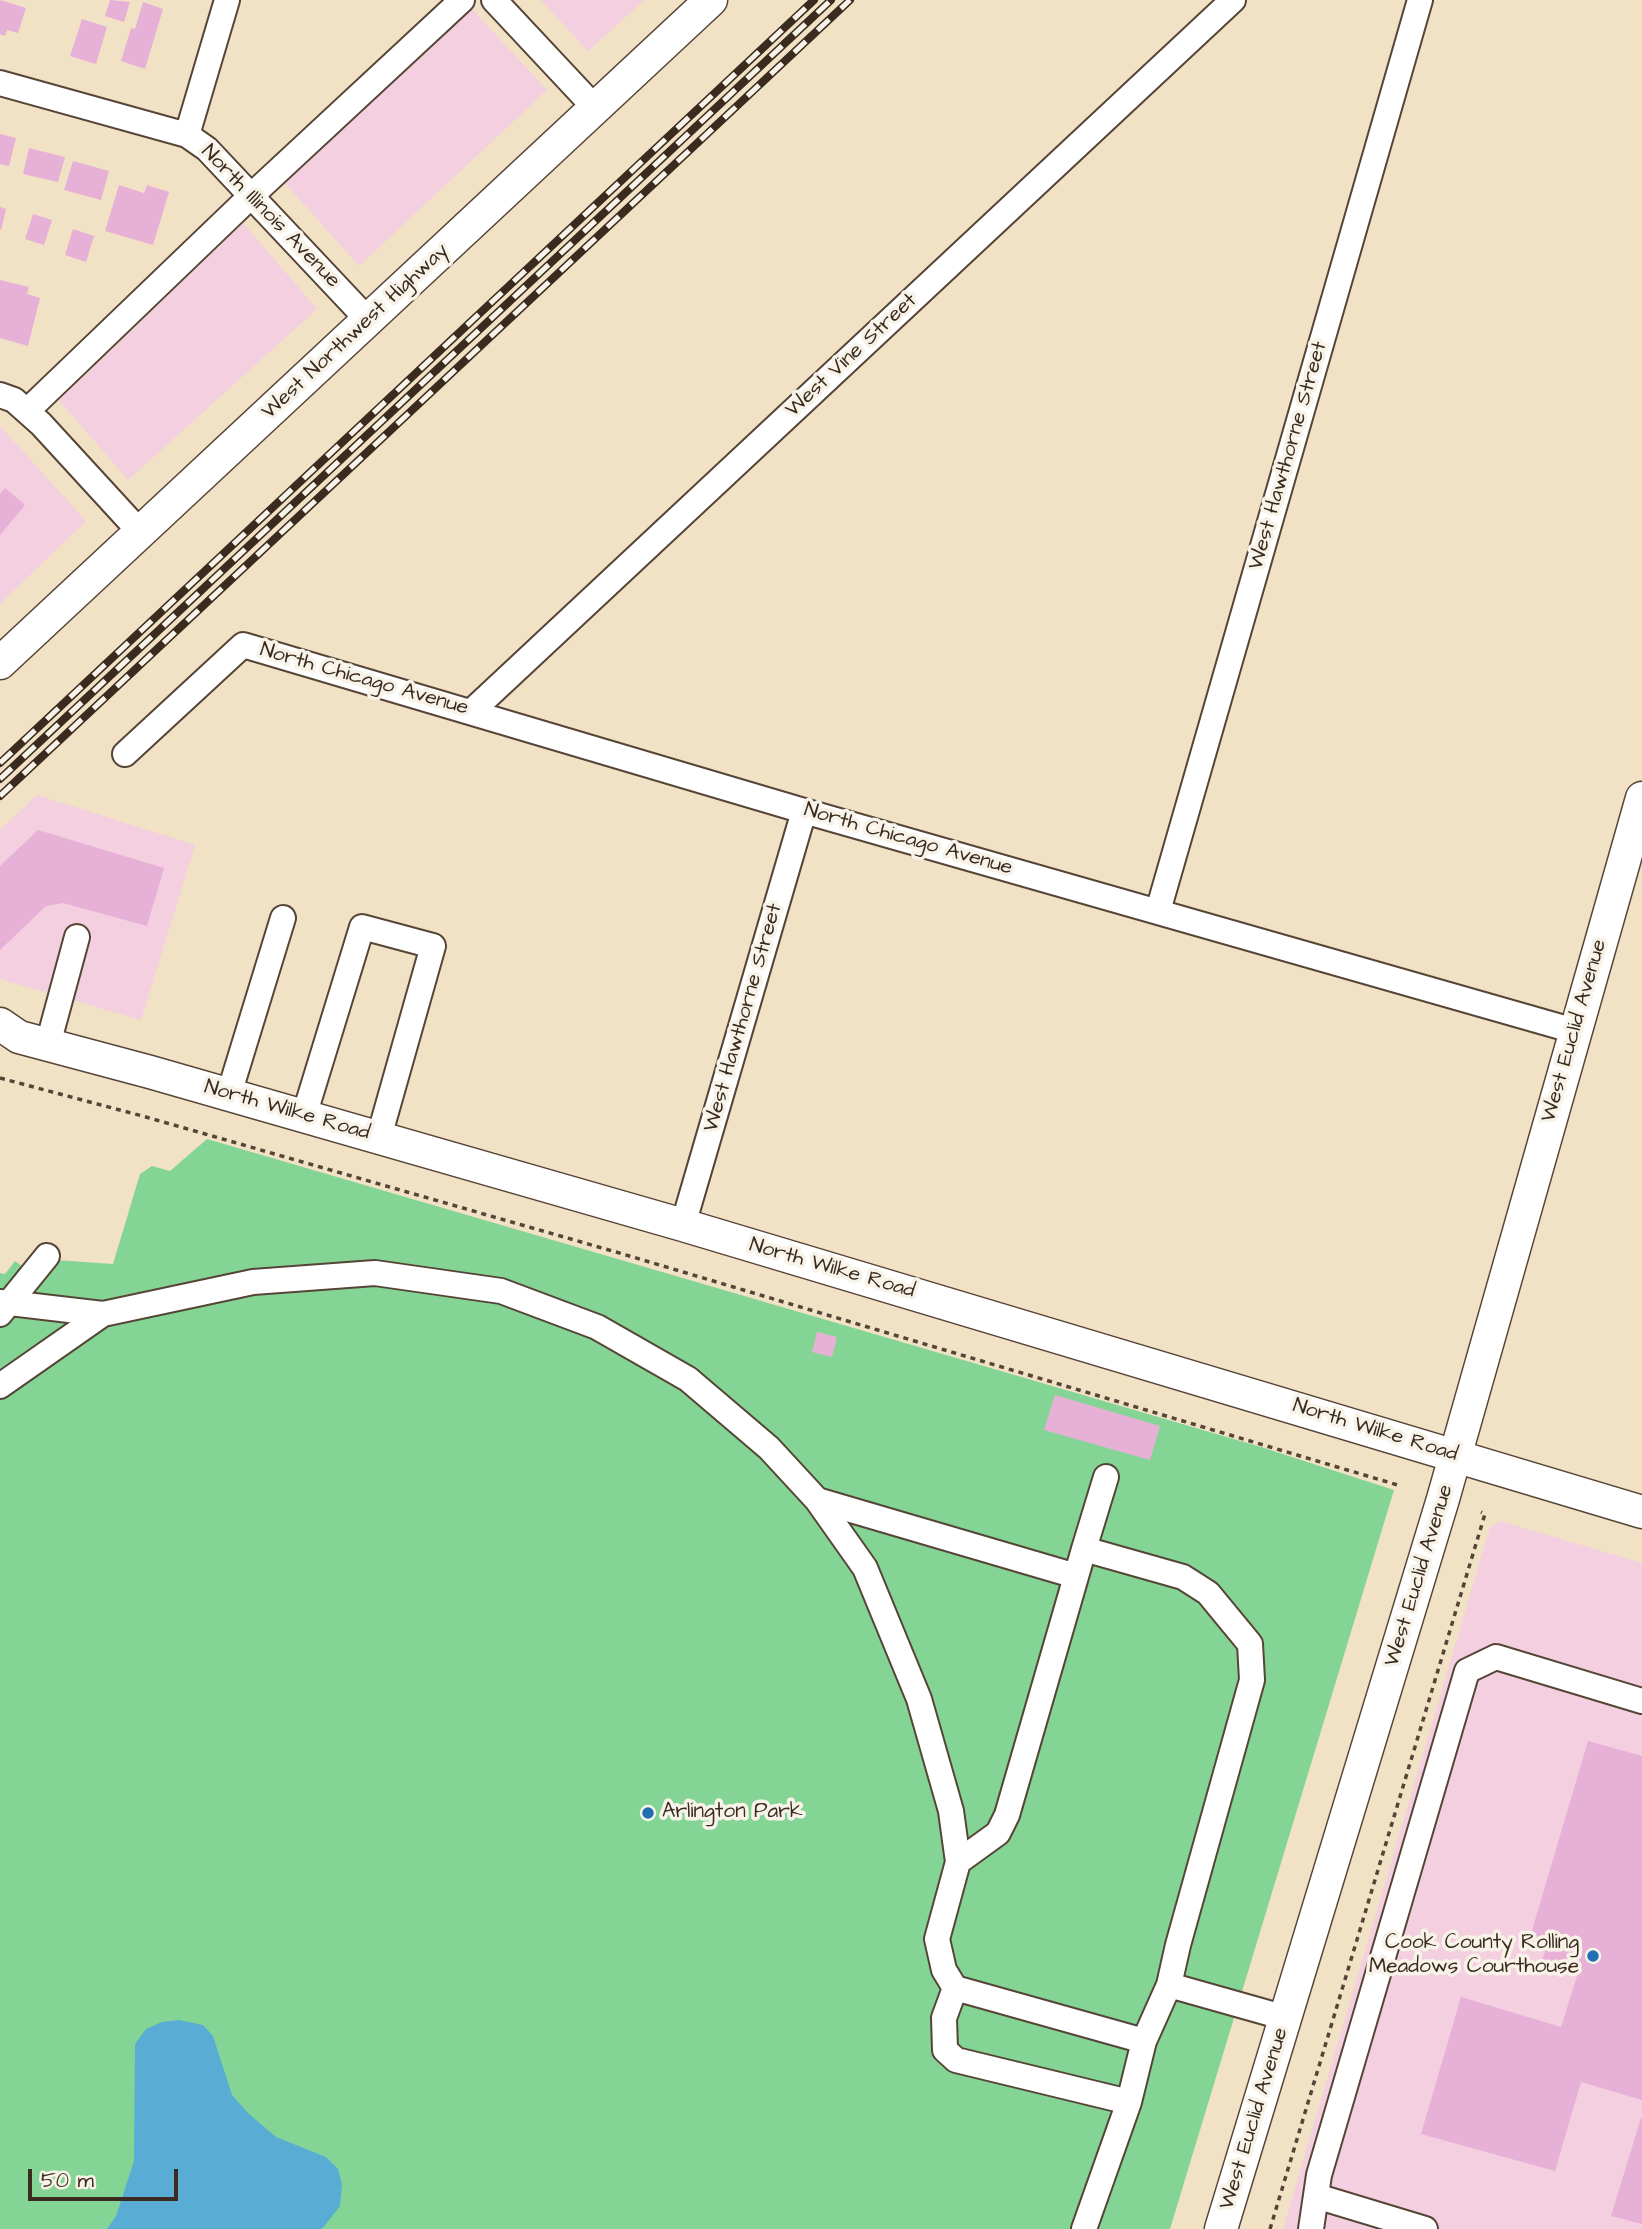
<!DOCTYPE html>
<style>
body{margin:0}
#map{position:relative;width:1642px;height:2229px;overflow:hidden;background:#f1e1c5;font-family:"Architects Daughter",sans-serif}
canvas{display:block}
.scale{position:absolute;left:28px;top:2169px;width:150px;height:32px;box-sizing:border-box;border:4px solid #3b2a1e;border-top:0;padding-left:9px;font-size:21px;line-height:24px;white-space:nowrap;color:#3b2a1e;-webkit-text-stroke:5px #f7f3e8;paint-order:stroke}
</style>
<div id="map">
<canvas width="1642" height="2229"></canvas>
<div class="scale">50 m</div>
</div>
<script>
const context = document.querySelector('canvas').getContext('2d');
context.lineJoin = 'round';
function paint(path, color) { context.fillStyle = color; context.fill(path, 'evenodd'); }
const toPath = rows => new Path2D(rows.map(r => 'M' + r).join(''));
function trace(path, color, width, dash) { context.strokeStyle = color; context.lineWidth = width; context.lineCap = dash ? 'butt' : 'round'; context.setLineDash(dash || []); context.stroke(path); }
function label(font, color, halo, rows, align = 'center') {
  context.font = font + ' "Architects Daughter",sans-serif'; context.lineWidth = 7; context.setLineDash([]); context.textBaseline = 'middle'; context.strokeStyle = halo; context.fillStyle = color; for (const [text, x, y, turn = 0] of rows) {
    context.save(); context.translate(x, y); context.rotate((+turn || 0) * Math.PI / 180); context.textAlign = isNaN(turn) ? turn : align; if (halo) context.strokeText(text, 0, 0); context.fillText(text, 0, 0); context.restore();
  }
}
paint(toPath([
 [541,0,644,0,588,51],
 [471,8,547,90,359,266,285,183],
 [243,223,317,309,128,480,59,400],
 [0,426,86,521,0,604],
 [37,795,195,845,141,1020,0,979,0,830],
 [1500,1521,1642,1563,1642,2229,1283,2229,1490,1527]
]), '#f3cfdf');
paint(toPath([
 [207,1139,1261,1447,1394,1490,1170,2229,0,2229,0,1273,5,1274,15,1261,40,1279,55,1260,113,1264,140,1174,152,1166,170,1171]
]), '#84d595');
paint(toPath([
 [179,2020,203,2025,213,2036,232,2095,248,2113,276,2137,326,2157,338,2169,342,2185,340,2206,322,2229,107,2229,116,2216,134,2161,135,2044,146,2029,162,2022]
]), '#59add5');
paint(toPath([
 [0,0,26,8,18,33,7,30,5,36,0,34],
 [110,0,130,2,124,22,105,16],
 [143,2,163,9,145,69,121,61,131,28,135,29],
 [82,19,107,27,96,64,70,56],
 [0,134,16,138,9,166,0,164],
 [29,148,65,157,58,182,23,174],
 [73,161,109,171,101,200,64,190],
 [119,185,144,193,147,185,169,192,153,245,105,231],
 [0,207,6,209,1,230,0,229],
 [33,214,52,220,44,245,25,239],
 [73,229,94,236,86,262,65,255],
 [0,280,29,287,27,294,40,298,28,346,0,338],
 [5,488,25,505,0,535,0,494],
 [38,830,164,868,147,926,63,903,46,906,0,950,0,866],
 [817,1332,837,1337,832,1357,812,1352],
 [1055,1395,1160,1426,1150,1460,1044,1430],
 [1588,1741,1642,1756,1642,2100,1581,2082,1555,2171,1421,2134,1461,1997,1561,2027,1578,1973,1541,1963,1546,1949,1528,1944],
 [1641,2118,1642,2118,1642,2224,1611,2216]
]), '#e7b0d6');
const minor = toPath([
 [494,0,596,109],
 [0,83,187,135,207,149,368,320],
 [187,135,227,0],
 [0,395,14,400,41,424,141,533],
 [27,411,251,196,462,0],
 [472,711,1233,0],
 [125,754,243,645,804,811,1575,1031],
 [1158,911,1420,0],
 [48,1044,77,937],
 [229,1094,283,918],
 [304,1116,362,927,433,946,379,1137],
 [683,1225,804,811],
 [0,1302,103,1314,253,1282,375,1273,501,1291,597,1327,688,1379,769,1448,817,1500,865,1568,919,1699,951,1811,958,1862,998,1833,1007,1815,1084,1549],
 [0,1314,47,1256],
 [0,1386,103,1314],
 [1106,1477,1084,1549,1183,1577,1208,1593,1250,1644,1252,1680,1178,1945,1169,1985],
 [817,1500,1076,1576],
 [958,1862,937,1939,944,1970,955,1988,1144,2041,1169,1985,1286,2018],
 [955,1988,944,2018,945,2050,956,2060,1129,2102],
 [1316,2196,1425,2229],
 [1084,2229,1129,2102,1144,2041],
 [1311,2229,1319,2175,1467,1671,1496,1657,1642,1701]
]);
const major = toPath([
 [0,663,711,0],
 [0,1024,19,1037,150,1072,683,1225,1642,1512],
 [1221,2229,1443,1499,1642,798]
]);
trace(minor, '#564537', 28);
trace(major, '#564537', 35);
trace(toPath([
 [0,1078,146,1117,616,1252,1401,1486],
 [1270,2229,1485,1514,1481,1512]
]), '#564537', 3.5, [5, 5]);
trace(minor, '#fff', 24);
trace(major, '#fff', 32);
const rail = toPath([
 [0,763,814,0],
 [0,779,831,0],
 [0,796,850,0]
]);
trace(rail, '#3b2a1e', 8);
trace(rail, '#f7f3e8', 5, [16]);
for (const [x, y, r, color] of [
 [648,1813,7,"#1f6fb2"],
 [1593,1956,7,"#1f6fb2"]
]) { const dot = new Path2D(); dot.arc(x, y, r, 0, 2 * Math.PI); context.fillStyle = color; context.fill(dot); trace(dot, '#f7f3e8', 2.5); }
label('21px', '#3b2a1e', '#f7f3e8', [
 ["North Illinois Avenue",270,217,46],
 ["West Northwest Highway",356,332,-43],
 ["West Vine Street",852,356,-43],
 ["West Hawthorne Street",1289,456,-74],
 ["North Chicago Avenue",364,680,16],
 ["North Chicago Avenue",908,840,16],
 ["West Hawthorne Street",744,1018,-74],
 ["West Euclid Avenue",1575,1031,-74],
 ["North Wilke Road",287,1111,16],
 ["North Wilke Road",832,1269,16],
 ["North Wilke Road",1375,1431,17],
 ["West Euclid Avenue",1420,1576,-73],
 ["West Euclid Avenue",1255,2119,-73]
]);
label('21px', '#3b2a1e', '#f7f3e8', [
 ["Arlington Park",662,1813],
 ["Cook County Rolling",1579,1944,"right"],
 ["Meadows Courthouse",1579,1968,"right"]
], 'left');
</script>
